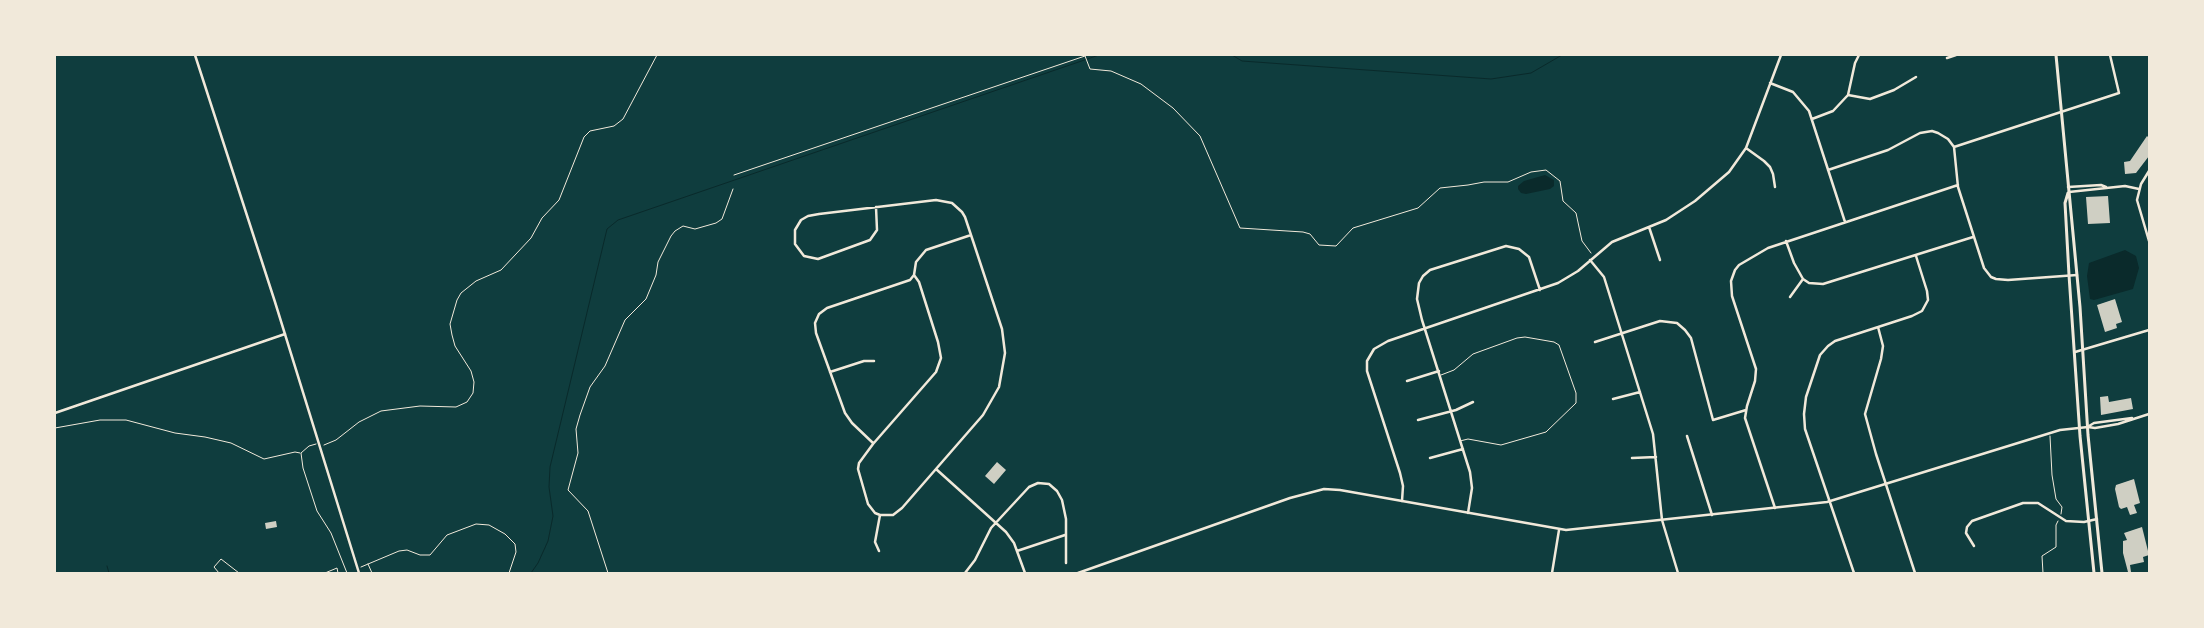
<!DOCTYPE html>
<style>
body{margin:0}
#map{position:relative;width:2204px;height:628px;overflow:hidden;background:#0f3d3e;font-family:"PT Sans Narrow",sans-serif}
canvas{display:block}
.frame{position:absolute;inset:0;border:56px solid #f1e9da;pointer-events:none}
</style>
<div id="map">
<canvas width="2204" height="628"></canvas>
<div class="frame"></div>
</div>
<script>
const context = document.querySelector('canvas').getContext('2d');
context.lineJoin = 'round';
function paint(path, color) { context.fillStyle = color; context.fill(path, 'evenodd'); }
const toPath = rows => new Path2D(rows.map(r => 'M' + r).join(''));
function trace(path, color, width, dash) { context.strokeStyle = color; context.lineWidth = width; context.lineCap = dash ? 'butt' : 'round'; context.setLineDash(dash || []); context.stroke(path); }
paint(toPath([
 [1545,175,1554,180,1554,186,1550,189,1526,194,1521,193,1518,189,1518,186,1524,181],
 [2125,250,2136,256,2139,268,2133,289,2094,300,2090,299,2087,276,2089,263]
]), '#0a2a2b');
trace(toPath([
 [1232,55,1242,61,1491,79,1531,73,1562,55],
 [107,566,109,573],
 [531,573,538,563,548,541,553,516,549,487,550,467,607,229,618,220,1099,55]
]), '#0a2a2b', 1);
paint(toPath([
 [2147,136,2149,138,2149,156,2136,173,2125,174,2124,162,2130,161],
 [2108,196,2110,223,2088,224,2086,197],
 [2115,299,2122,322,2116,324,2117,328,2105,332,2097,305],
 [2108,396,2109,402,2131,398,2133,409,2101,415,2100,397],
 [997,462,1006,470,994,484,985,476],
 [2134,479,2140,503,2134,505,2137,513,2130,515,2127,507,2121,509,2119,507,2115,489,2116,485],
 [276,521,277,527,266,529,265,523],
 [2142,527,2149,555,2143,557,2144,562,2130,565,2131,572,2128,572,2123,553,2123,541,2127,540,2124,533]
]), '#cfcfc3');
trace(toPath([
 [1088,55,1085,56,1090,69,1111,71,1141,84,1173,108,1200,136,1240,228,1303,232,1310,234,1319,245,1336,246,1353,228,1418,208,1440,188,1468,185,1484,182,1508,182,1531,172,1546,170,1560,181,1563,201,1576,213,1582,241,1591,253],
 [734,175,1085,56],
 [55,428,100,420,126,420,175,433,205,437,231,443,264,459,295,452,300,453],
 [2050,436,2052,475,2056,499,2062,507,2061,514],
 [316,444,309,446,301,453,303,468,317,511,331,533,347,573],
 [324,445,336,440,359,422,381,411,420,406,456,407,467,402,473,393,474,382,471,371,455,346,452,335,450,324,457,300,461,293,476,281,501,270,531,238,542,218,559,200,584,137,590,131,614,126,623,119,657,55],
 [368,564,372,573],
 [361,567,399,551,407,550,420,555,430,555,447,535,476,524,489,525,505,534,515,544,516,552,509,573],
 [219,573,214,567,221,559,239,573],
 [325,573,337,568,338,573],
 [608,573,588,511,568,490,578,453,576,429,580,415,590,387,605,366,625,320,646,299,656,275,658,262,671,236,675,231,683,226,695,229,716,223,722,219,733,189],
 [2043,573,2042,556,2056,547,2056,525,2058,521]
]), '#f1e9da', 1);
trace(toPath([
 [1441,375,1454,370,1473,354,1517,338,1525,337,1554,342,1559,345,1576,393,1576,403,1546,432,1501,445,1468,439,1460,441]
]), '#f1e9da', 1);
trace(toPath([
 [1947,58,1956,55],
 [1770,83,1793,92,1809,111,1845,222],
 [1848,95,1870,99,1894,90,1916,77],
 [1812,119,1833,111,1848,95,1855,63,1859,55],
 [1954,147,2119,93,2110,55],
 [1746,148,1764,161,1770,167,1773,174,1775,187],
 [1828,170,1888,150,1920,133,1932,131,1938,133,1948,139,1954,147,1958,187,1984,268,1991,277,1996,279,2008,280,2077,275],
 [2149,171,2141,184,2137,200,2149,241],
 [2068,187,2101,185,2106,187],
 [2069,192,2125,186,2139,189],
 [876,207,877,230,870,240,818,259,804,256,795,244,795,230,801,220,808,216,819,214,936,200,952,203,962,212,965,217,974,244,1002,329,1005,353,999,387,983,415,902,508,893,515,880,515,875,513,868,504,858,469,859,463,873,444,936,372,941,358,938,342,919,282,914,275,916,262,926,250,971,235],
 [1649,227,1660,260],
 [1786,241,1794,263,1803,279,1809,283,1823,284,1973,237],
 [1590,260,1604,277,1653,434,1662,520,1678,573],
 [1790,297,1803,279],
 [1878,327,1883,346,1881,359,1865,414,1876,454,1915,573],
 [1595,342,1660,321,1677,323,1685,330,1691,338,1713,420,1746,410],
 [2075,352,2149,330],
 [830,372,864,361,874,361],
 [1407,381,1439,371],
 [1613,399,1640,392],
 [55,413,285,334],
 [1418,420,1456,410,1473,402],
 [2089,426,2094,423,2132,418],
 [2088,427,2095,428,2118,424,2149,414],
 [1687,436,1712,515],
 [873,443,852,423,845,413,816,333,815,323,819,314,827,308,910,280,914,275],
 [1430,458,1463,449],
 [1632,458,1656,457],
 [936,469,1006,532,1014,543,1025,573],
 [1402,501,1403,486,1400,473,1367,371,1367,361,1374,349,1388,341,1558,283,1578,271,1612,242,1666,220,1695,201,1729,172,1746,148,1781,55],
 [1775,508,1745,418,1747,406,1755,381,1756,369,1732,296,1731,281,1735,270,1739,265,1768,248,1958,185],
 [1468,513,1472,488,1470,472,1422,320,1417,299,1419,283,1423,276,1430,270,1506,246,1519,249,1529,257,1540,290],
 [1974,546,1966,533,1967,527,1972,521,2023,503,2038,503,2066,521,2084,522,2097,519],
 [879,551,875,542,880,515],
 [1017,551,1065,535],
 [965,573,975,560,991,528,1029,487,1038,483,1049,484,1057,491,1062,500,1066,519,1066,563],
 [1552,573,1559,530],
 [1854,573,1805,429,1804,414,1806,397,1820,355,1828,346,1835,341,1912,316,1922,311,1928,300,1927,291,1916,256]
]), '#f1e9da', 2.5);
trace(toPath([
 [195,55,275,302,359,573],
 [1078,573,1290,498,1324,489,1340,490,1566,530,1827,502,2060,430,2088,427]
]), '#f1e9da', 2.5);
trace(toPath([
 [2056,55,2080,307,2088,435,2102,573],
 [2068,193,2065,203,2069,275,2080,436,2094,573]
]), '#f1e9da', 3);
</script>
